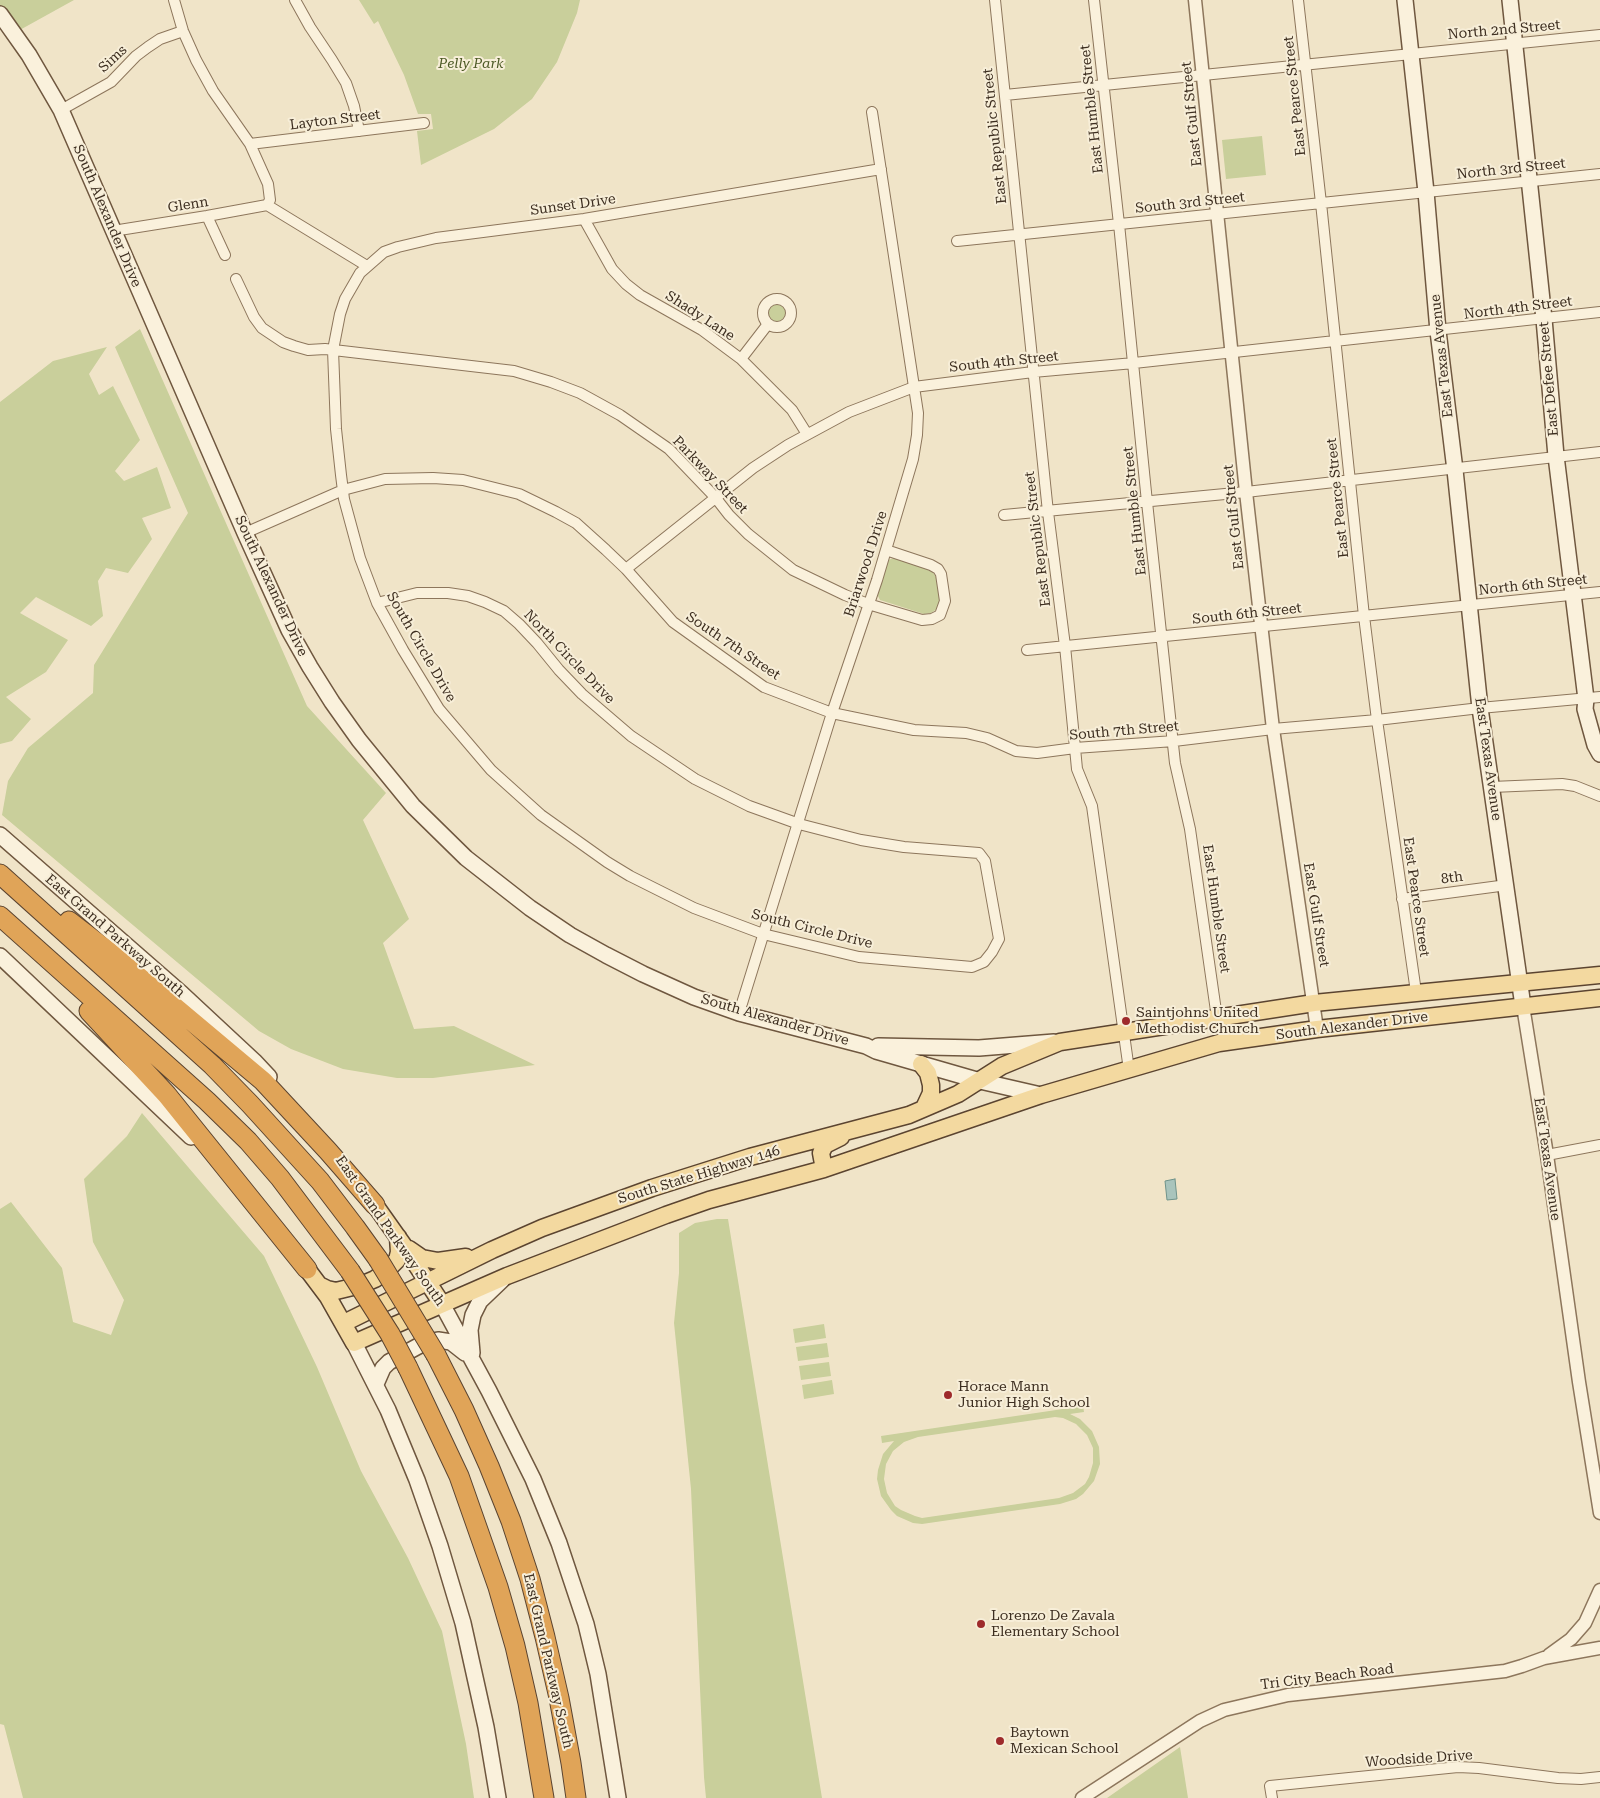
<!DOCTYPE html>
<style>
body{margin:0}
canvas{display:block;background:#f0e4c8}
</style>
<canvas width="1600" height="1798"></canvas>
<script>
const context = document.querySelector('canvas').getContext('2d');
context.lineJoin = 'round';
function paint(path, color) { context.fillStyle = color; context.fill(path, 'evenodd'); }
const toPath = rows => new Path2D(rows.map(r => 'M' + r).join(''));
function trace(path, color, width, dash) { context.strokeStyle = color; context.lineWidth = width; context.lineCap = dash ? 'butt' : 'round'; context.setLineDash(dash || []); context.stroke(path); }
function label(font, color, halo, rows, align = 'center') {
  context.font = font + ' "Roboto Serif",serif'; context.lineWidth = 4; context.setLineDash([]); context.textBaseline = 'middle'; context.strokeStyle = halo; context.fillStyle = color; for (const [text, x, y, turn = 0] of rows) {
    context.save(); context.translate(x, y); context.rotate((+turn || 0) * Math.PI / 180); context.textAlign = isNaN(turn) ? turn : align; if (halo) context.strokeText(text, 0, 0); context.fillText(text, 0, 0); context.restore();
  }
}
paint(toPath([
 [0,0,74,0,18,31,0,5],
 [359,0,580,0,577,13,557,62,532,99,494,129,421,165,417,131,433,129,431,114,418,114,404,75,378,21,374,24],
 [1262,136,1266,175,1226,179,1222,140],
 '768 312a10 10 0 1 1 20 0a10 10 0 1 1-20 0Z',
 [140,329,307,706,386,793,363,820,409,919,383,943,414,1029,454,1026,535,1065,433,1078,397,1078,343,1069,291,1049,259,1031,2,815,8,781,28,748,93,693,94,665,188,513,115,347],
 [107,347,89,374,99,395,113,386,140,440,115,471,124,481,157,467,171,508,142,518,152,539,128,573,106,568,98,581,103,616,91,626,36,597,20,613,68,640,46,672,6,697,31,719,12,741,0,744,0,402,53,361],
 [894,558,932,571,936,577,941,602,937,609,931,613,924,614,880,600,877,594,888,560],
 [142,1113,264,1256,317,1367,361,1471,408,1558,442,1631,466,1744,474,1798,23,1798,4,1725,0,1724,0,1209,11,1202,62,1268,73,1322,111,1335,124,1300,93,1242,84,1179,127,1136],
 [717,1219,728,1219,822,1798,706,1798,704,1777,691,1489,674,1323,679,1273,679,1233,695,1223],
 [824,1324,826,1338,795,1343,793,1329],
 [827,1343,829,1357,798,1361,796,1347],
 [829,1362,831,1376,801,1380,799,1366],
 [832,1380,834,1394,804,1399,802,1385],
 [1083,1406,1084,1412,1070,1414,1080,1419,1092,1431,1099,1447,1100,1464,1094,1481,1083,1494,1076,1499,1060,1504,922,1524,913,1523,897,1516,891,1510,881,1496,877,1479,878,1470,883,1454,894,1441,882,1443,881,1436],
 [1055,1417,1063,1418,1076,1424,1087,1435,1093,1448,1093,1463,1089,1477,1085,1484,1073,1493,1059,1498,922,1518,915,1516,901,1510,895,1506,887,1493,884,1479,886,1464,893,1451,904,1442,918,1437],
 [1180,1747,1188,1798,1107,1798]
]), '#c9cf9b');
const water = toPath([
 [1175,1179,1177,1199,1167,1200,1165,1181,1175,1179]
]);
paint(water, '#a9c4bc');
trace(water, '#6f938a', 1);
const minor = toPath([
 [174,0,183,31,196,60,213,91,250,144,268,184,270,200,267,205],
 [295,0,310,27,332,60,346,83,354,106,359,131],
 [995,0,1048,512,1065,646,1075,748,1077,769,1092,806,1129,1070],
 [1094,0,1119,224,1147,502,1175,763,1190,829,1217,1018],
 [1298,0,1321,203,1364,616,1377,720,1416,992],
 [1005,95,1600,35],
 [61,110,111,82,136,56,148,47,160,39,183,31],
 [250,144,424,123],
 [267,205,367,266],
 [207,216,225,255],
 [584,219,612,269,626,284,640,295,702,330,741,359,792,410,807,434],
 [113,231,207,216,267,205],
 [957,241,1600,174],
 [236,279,254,317,262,328,283,342,294,346,308,350,325,349,514,371,551,382,580,393,620,415,669,449,715,497,729,515,748,534,793,570,845,595,868,604,922,620,932,619,940,615,945,601,941,574,938,569,931,565,886,550],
 '763 313a14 14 0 1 1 28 0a14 14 0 1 1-28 0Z',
 [741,359,768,324],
 [1004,515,1246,492,1600,452],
 [245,533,343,490,385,479,433,478,463,480,519,494,556,512,576,523,606,550,626,569,673,622,764,687,832,713,914,730,966,733,987,738,1016,751,1037,753,1075,748,1174,741,1273,729,1377,720,1480,708,1600,697],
 [626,569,753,468,788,445,849,412,914,387,1033,372,1134,363,1600,312],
 [377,603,417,593,448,593,468,596,485,602,504,611,519,624,537,643,559,670,582,694,631,736,695,779,749,806,799,824,861,840,904,847,979,853,985,861,999,939,992,952,984,962,972,967,859,957,763,934,694,908,630,876,607,862,541,815,491,770,439,709,403,650,377,603,360,558,344,499,341,475,336,429,333,350,340,314,345,299,360,273,384,252,398,247,436,238,584,219,881,169],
 [1027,650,1600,592],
 [1492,787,1562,784,1575,786,1600,796],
 [1402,899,1507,885],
 [739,1013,832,713,877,580,913,459,917,435,918,413,872,112],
 [1547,1155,1600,1145],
 [1272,1798,1270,1786,1458,1767,1479,1768,1558,1778,1581,1779,1600,1777]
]);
const tertiary = toPath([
 [1195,0,1246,492,1273,729,1317,1029],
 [1523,1006,1547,1155,1579,1382,1600,1513],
 [1549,1655,1571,1639,1585,1623,1600,1590],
 [1082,1798,1200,1721,1224,1710,1288,1695,1505,1671,1522,1666,1544,1658,1600,1648]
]);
const secondary = toPath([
 [1405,0,1426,192,1438,331,1455,470,1480,708,1523,1006],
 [1510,0,1544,319,1556,456,1586,699,1585,709,1595,745,1600,754],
 [0,14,29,55,61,110,245,533,289,630,310,667,332,702,359,740,413,806,466,858,530,908,570,935,606,955,643,974,694,997,739,1013,866,1046,876,1051,980,1081,1041,1095],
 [0,835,182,994,254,1061,269,1077],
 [0,956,191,1137],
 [878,1046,979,1048,1054,1042],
 [442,1304,489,1391,533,1479,559,1543,586,1624,598,1674,618,1798],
 [354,1343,388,1410,417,1480,440,1546,463,1623,486,1727,498,1798],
 [472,1353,470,1330,473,1315,480,1301,502,1280],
 [376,1384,383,1368,389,1362,424,1343,438,1340,451,1342,465,1353]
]);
const primary = toPath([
 [921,1064,928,1073,931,1085,931,1093,924,1108],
 [824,1169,821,1153,825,1145,841,1137],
 [375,1205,404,1246,442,1304],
 [409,1249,422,1258,438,1261,466,1257],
 [307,1269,328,1297,354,1343,507,1276,666,1215,709,1200,824,1169,1041,1095,1219,1043,1317,1029,1600,998],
 [319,1285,327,1289,336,1291,361,1285,375,1279,386,1271,397,1260,399,1252,398,1237],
 [344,1323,492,1250,542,1228,652,1188,750,1157,909,1115,958,1094,1002,1066,1060,1042,1314,1003,1600,975]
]);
const motorway = toPath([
 [0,874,212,1065,250,1104,320,1181,355,1227,378,1259],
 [0,916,207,1101,248,1141,280,1178,350,1271],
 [69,921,108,951,263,1081,328,1151,375,1205],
 [89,1011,167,1095,307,1269],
 [436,1355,464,1410,489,1466,511,1521,530,1579,545,1637,559,1698,571,1763,576,1798],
 [408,1368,459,1476,498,1587,515,1646,528,1703,544,1798]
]);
trace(minor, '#8d765c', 12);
trace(tertiary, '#8d765c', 15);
trace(secondary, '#6f573f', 18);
trace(primary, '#5b4430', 19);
trace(motorway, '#5b4430', 21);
trace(minor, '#faf1dc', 10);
trace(tertiary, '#faf1dc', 12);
trace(secondary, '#faf1dc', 15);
trace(primary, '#f3d9a0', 16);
trace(motorway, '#e0a458', 19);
const motorwayBridge = toPath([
 [378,1259,436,1355],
 [350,1271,390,1334,408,1368]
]);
trace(motorwayBridge, '#5b4430', 21, []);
trace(motorwayBridge, '#e0a458', 19);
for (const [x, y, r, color] of [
 [1126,1021,5,"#9e2a2b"],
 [948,1395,5,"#9e2a2b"],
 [981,1624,5,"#9e2a2b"],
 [1000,1741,5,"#9e2a2b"]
]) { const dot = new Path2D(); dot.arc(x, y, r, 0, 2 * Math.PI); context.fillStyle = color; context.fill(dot); trace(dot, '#f7eed8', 2); }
label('14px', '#3d2e20', '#f7eed8', [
 ["North 2nd Street",1504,30,-5],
 ["Sims",113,59,-43],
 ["East Pearce Street",1295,96,-96],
 ["East Humble Street",1092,109,-96],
 ["East Gulf Street",1192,114,-96],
 ["Layton Street",335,120,-7],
 ["East Republic Street",995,136,-96],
 ["North 3rd Street",1511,169,-6],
 ["South 3rd Street",1190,203,-6],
 ["Glenn",188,205,-9],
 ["Sunset Drive",573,205,-8],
 ["South Alexander Drive",107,216,67],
 ["North 4th Street",1518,308,-7],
 ["Shady Lane",700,316,33],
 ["East Texas Avenue",1442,356,-96],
 ["South 4th Street",1004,362,-6],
 ["East Defee Street",1549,379,-95],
 ["Parkway Street",710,475,46],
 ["East Pearce Street",1338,498,-96],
 ["East Humble Street",1135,511,-96],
 ["East Gulf Street",1234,517,-96],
 ["East Republic Street",1038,539,-97],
 ["Briarwood Drive",866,564,-72],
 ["North 6th Street",1533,585,-6],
 ["South Alexander Drive",271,586,65],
 ["South 6th Street",1247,614,-6],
 ["South 7th Street",733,646,34],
 ["South Circle Drive",421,647,60],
 ["North Circle Drive",569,657,46],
 ["South 7th Street",1124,731,-5],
 ["East Texas Avenue",1488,759,82],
 ["8th",1452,878,-7],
 ["East Pearce Street",1416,897,82],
 ["East Humble Street",1216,909,82],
 ["East Gulf Street",1316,915,81],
 ["South Circle Drive",812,929,14],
 ["East Grand Parkway South",115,936,41],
 ["South Alexander Drive",775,1020,16],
 ["South Alexander Drive",1352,1026,-7],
 ["East Texas Avenue",1547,1159,82],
 ["South State Highway 146",699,1175,-17],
 ["East Grand Parkway South",390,1231,55],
 ["East Grand Parkway South",548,1661,77],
 ["Tri City Beach Road",1327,1677,-7],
 ["Woodside Drive",1419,1759,-4]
]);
label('italic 14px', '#4d5a26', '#f7eed8', [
 ["Pelly Park",471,64]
]);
label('14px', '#3d2e20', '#f7eed8', [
 ["Saintjohns United",1136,1013],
 ["Methodist Church",1136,1029],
 ["Horace Mann",958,1387],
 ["Junior High School",958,1403],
 ["Lorenzo De Zavala",991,1616],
 ["Elementary School",991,1632],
 ["Baytown",1010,1733],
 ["Mexican School",1010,1749]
], 'left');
</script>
